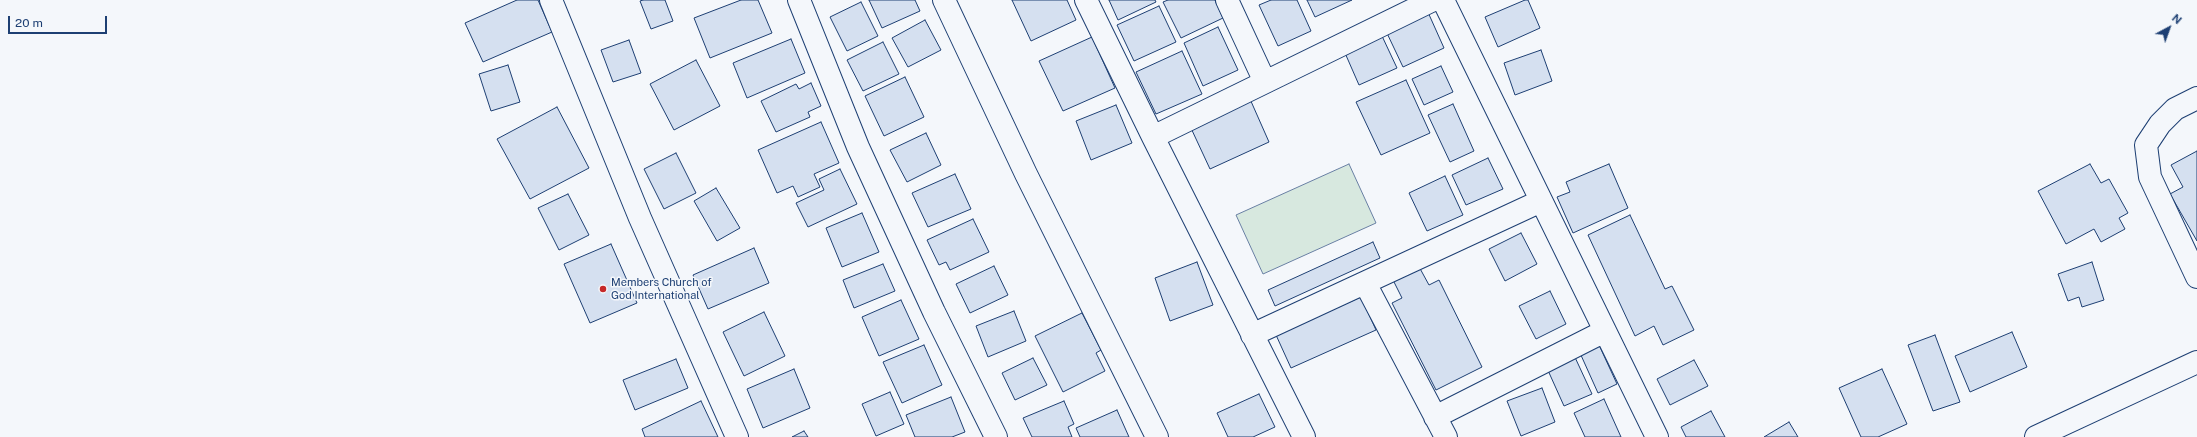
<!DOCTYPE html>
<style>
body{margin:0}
#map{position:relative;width:2197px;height:437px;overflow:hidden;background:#f4f7fb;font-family:"Public Sans",sans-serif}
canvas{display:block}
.north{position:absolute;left:2149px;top:8px;width:40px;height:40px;-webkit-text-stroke:3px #f4f7fb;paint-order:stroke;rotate:41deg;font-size:11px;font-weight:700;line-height:16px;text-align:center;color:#1d3f73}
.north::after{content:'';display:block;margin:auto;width:14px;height:18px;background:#1d3f73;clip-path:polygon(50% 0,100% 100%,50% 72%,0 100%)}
.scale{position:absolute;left:8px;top:16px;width:99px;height:18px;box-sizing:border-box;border:2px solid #1d3f73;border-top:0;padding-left:5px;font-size:12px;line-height:14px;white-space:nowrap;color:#1d3f73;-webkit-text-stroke:3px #f4f7fb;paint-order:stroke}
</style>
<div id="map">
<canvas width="2197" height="437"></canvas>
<div class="north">N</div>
<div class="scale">20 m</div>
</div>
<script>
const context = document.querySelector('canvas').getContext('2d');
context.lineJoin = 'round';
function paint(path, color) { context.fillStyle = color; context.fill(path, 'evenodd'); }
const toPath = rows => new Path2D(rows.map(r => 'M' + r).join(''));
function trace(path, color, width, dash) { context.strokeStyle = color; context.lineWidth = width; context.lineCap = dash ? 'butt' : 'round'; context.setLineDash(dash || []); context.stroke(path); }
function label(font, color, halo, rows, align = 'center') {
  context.font = font + ' "Public Sans",sans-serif'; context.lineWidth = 3; context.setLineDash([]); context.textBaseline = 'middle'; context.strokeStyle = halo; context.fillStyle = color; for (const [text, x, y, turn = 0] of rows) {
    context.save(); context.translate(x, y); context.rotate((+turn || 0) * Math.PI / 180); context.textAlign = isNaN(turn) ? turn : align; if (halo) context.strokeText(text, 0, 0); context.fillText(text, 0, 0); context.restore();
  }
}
const green = toPath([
 [1349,164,1376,223,1263,274,1236,215,1349,164]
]);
paint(green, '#d7e8df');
trace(green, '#687fa3', 1);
const building = toPath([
 [517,0,538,0,552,32,483,62,465,23,517,0],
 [643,0,665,0,673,21,651,29,640,1,643,0],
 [741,0,758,0,772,33,710,58,694,18,741,0],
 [869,0,915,0,920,11,882,28,869,0],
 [1012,0,1067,0,1076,20,1031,41,1012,0],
 [1109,0,1155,0,1156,2,1118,20,1109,0],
 [1168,0,1215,0,1223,18,1181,38,1163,2,1168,0],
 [1271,0,1297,0,1311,31,1278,46,1259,5,1271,0],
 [1307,0,1352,0,1315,17,1307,0],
 [1525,0,1528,0,1540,28,1498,47,1485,17,1525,0],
 [861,2,878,36,847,51,830,17,861,2],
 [1159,6,1176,42,1134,61,1117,25,1159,6],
 [1427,10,1444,48,1403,67,1385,29,1427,10],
 [925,20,941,50,908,67,892,38,925,20],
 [1218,27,1238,70,1203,86,1184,43,1218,27],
 [1382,36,1397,68,1359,85,1345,53,1382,36],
 [1092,37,1115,88,1063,111,1039,61,1092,37],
 [791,39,805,73,747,98,733,63,791,39],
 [629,40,641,73,613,82,601,50,629,40],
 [883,42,899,74,863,91,847,60,883,42],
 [1541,50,1552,81,1515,95,1504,63,1541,50],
 [1182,51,1202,94,1156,114,1136,72,1182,51],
 [696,60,720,106,674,130,650,84,696,60],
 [508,65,520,102,491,111,479,74,508,65],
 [1441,66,1453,92,1424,105,1412,79,1441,66],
 [905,77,924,117,884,136,865,96,905,77],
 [1406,80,1430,133,1381,155,1356,102,1406,80],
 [811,83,821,106,808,112,810,117,776,132,761,101,796,84,799,89,811,83],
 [1250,99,1269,142,1210,169,1190,126,1250,99],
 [1453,104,1474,151,1450,162,1428,115,1453,104],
 [1116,105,1132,143,1091,160,1076,121,1116,105],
 [557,107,589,168,530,199,497,139,557,107],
 [821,122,839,163,814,174,820,187,798,197,793,186,777,193,758,150,821,122],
 [926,133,941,165,907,182,890,150,926,133],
 [2197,151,2197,241,2170,194,2183,187,2171,165,2197,151],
 [676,153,696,193,664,209,644,169,676,153],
 [1488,158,1503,189,1466,205,1452,175,1488,158],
 [1609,164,1628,208,1573,233,1557,197,1570,192,1566,182,1609,164],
 [2090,164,2101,183,2109,179,2128,213,2119,218,2125,229,2101,242,2094,229,2066,244,2038,191,2090,164],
 [840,169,857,204,808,227,796,203,824,190,819,179,840,169],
 [955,174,971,209,928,227,912,193,955,174],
 [1445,176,1463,215,1427,231,1409,193,1445,176],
 [716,188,740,228,717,241,694,201,716,188],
 [568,194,589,235,559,250,538,208,568,194],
 [862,213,879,252,842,267,826,228,862,213],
 [1630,215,1665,289,1672,286,1694,330,1663,345,1654,326,1635,336,1588,235,1630,215],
 [973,219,989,252,950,270,946,262,939,265,927,240,973,219],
 [1521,233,1537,264,1505,281,1489,249,1521,233],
 [1373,242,1380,258,1275,306,1268,290,1373,242],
 [611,244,637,303,590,323,564,264,611,244],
 [754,248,769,283,708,309,693,275,754,248],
 [1197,262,1213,305,1170,321,1155,278,1197,262],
 [2092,262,2104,300,2082,307,2079,297,2068,301,2058,274,2092,262],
 [1417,263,1429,285,1439,280,1482,367,1436,390,1392,303,1402,298,1391,276,1417,263],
 [883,264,895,291,854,308,843,280,883,264],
 [994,266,1008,295,970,313,956,284,994,266],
 [1550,291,1566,324,1536,339,1519,306,1550,291],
 [1361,297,1376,330,1291,368,1276,335,1361,297],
 [901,300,919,339,879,356,862,317,901,300],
 [1014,311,1026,341,988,357,976,326,1014,311],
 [764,312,785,356,744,376,723,332,764,312],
 [1082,313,1101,350,1096,353,1105,371,1063,392,1035,336,1082,313],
 [2012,332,2027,367,1970,392,1955,356,2012,332],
 [1935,335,1960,402,1933,411,1908,345,1935,335],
 [924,345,942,385,902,403,883,362,924,345],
 [1599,345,1617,384,1598,393,1580,353,1599,345],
 [1573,353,1592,394,1564,406,1546,366,1573,353],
 [1033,358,1047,385,1015,400,1002,373,1033,358],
 [676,359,688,388,635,410,623,380,676,359],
 [1694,360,1708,386,1670,405,1657,379,1694,360],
 [794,369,810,408,763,428,747,389,794,369],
 [1882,369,1907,424,1878,437,1861,437,1839,388,1882,369],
 [1542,388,1555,422,1521,436,1507,401,1542,388],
 [890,392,904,424,876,436,862,404,890,392],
 [1259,394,1275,427,1253,437,1228,437,1217,413,1259,394],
 [951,397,965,432,952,437,915,437,906,415,951,397],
 [1604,399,1621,437,1585,437,1574,413,1604,399],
 [701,401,718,437,645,437,642,429,701,401],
 [1064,401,1074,424,1068,427,1072,437,1032,437,1023,418,1064,401],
 [1117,410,1129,437,1080,437,1076,428,1117,410],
 [1711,411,1725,437,1686,437,1681,427,1711,411],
 [1789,422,1798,437,1764,437,1789,422],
 [804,431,808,437,792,437,804,431]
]);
paint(building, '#d5e0f0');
trace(building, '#1d3f73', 1);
const street = toPath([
 [551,0,640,218,737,437],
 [799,0,858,147,934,312,996,437],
 [944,0,1026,174,1157,437],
 [1086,0,1153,137,1304,437],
 [1227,0,1265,82],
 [1443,0,1657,437],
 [2197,98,2175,109,2160,124,2146,145,2150,177,2197,277],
 [1153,137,1433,0],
 [1365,283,1446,437],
 [1252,335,1541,201],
 [1435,417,1605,331]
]);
const secondary = toPath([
 [2036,437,2197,362]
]);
trace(street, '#1d3f73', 24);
trace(secondary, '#1d3f73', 24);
trace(street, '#f4f7fb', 22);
trace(secondary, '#f4f7fb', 22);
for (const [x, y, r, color] of [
 [603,289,4,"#c62828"]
]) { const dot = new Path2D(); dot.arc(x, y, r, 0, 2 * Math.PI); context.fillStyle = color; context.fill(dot); trace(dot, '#f4f7fb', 1.5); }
label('11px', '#1d3f73', '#f4f7fb', [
 ["Members Church of",611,283],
 ["God International",611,296]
], 'left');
</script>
